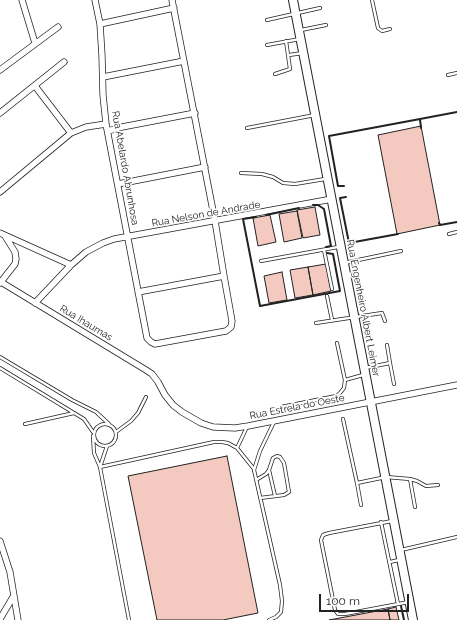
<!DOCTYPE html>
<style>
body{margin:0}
#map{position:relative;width:457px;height:620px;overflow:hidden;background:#fff;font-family:Raleway,sans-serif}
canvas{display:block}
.scale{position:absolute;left:319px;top:594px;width:90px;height:18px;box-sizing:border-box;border:2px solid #222;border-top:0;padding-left:5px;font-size:12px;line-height:14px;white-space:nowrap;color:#222;-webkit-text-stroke:3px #fff;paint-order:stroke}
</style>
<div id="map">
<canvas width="457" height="620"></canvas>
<div class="scale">100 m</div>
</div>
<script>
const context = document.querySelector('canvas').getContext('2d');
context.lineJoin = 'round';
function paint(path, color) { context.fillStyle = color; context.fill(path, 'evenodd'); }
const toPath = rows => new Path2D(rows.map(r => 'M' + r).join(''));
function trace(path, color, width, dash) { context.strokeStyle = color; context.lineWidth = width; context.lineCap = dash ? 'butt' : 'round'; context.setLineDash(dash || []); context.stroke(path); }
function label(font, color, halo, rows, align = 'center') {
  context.font = font + ' Raleway,sans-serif'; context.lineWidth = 3; context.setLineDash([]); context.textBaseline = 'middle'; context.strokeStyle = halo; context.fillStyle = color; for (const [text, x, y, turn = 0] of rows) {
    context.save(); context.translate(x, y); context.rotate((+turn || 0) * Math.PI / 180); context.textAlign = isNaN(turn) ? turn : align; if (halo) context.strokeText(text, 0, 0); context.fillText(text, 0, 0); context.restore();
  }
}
const building = toPath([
 [421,126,440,225,397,234,378,135,421,126],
 [315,207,320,235,303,238,297,210,315,207],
 [297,211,302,238,284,242,279,214,297,211],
 [270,215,276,242,258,246,253,218,270,215],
 [326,264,331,291,313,295,308,267,326,264],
 [308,267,313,295,295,298,290,270,308,267],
 [282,272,287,300,269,303,264,276,282,272],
 [227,456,258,613,223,620,157,620,128,476,227,456],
 [396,607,399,620,390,620,388,609,396,607],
 [388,609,390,620,329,620,388,609]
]);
paint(building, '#f3c9c0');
trace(building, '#222', 1);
const lane = toPath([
 [372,0,378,28,382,31,390,29],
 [267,20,320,8],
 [301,30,326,25],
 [267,45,300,39],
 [289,55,303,53],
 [275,74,290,69,286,41],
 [448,75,457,73],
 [247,128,315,115],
 [241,173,262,174,273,177,283,183,295,184,325,179],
 [449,234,457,232],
 [324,250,332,289],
 [261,261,338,247],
 [344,263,401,251],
 [327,296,332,320],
 [316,323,382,313,385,321],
 [337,343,345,380],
 [0,357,72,400,96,412,109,424],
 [390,363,394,384],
 [0,368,84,419,93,432],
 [365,368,390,363,387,345],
 [281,407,336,396,340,393,344,388,345,380,363,375],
 [343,419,357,483,386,477,410,479,417,481,426,486,438,485],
 '94 435a11 11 0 1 1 22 0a11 11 0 1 1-22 0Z',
 [25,424,74,413],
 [116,432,131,421,138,413,146,397],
 [93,436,94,453,100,467,129,620],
 [237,448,247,427],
 [100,467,214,442,222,442,228,443,237,448,254,469],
 [100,467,107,446],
 [269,470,275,496],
 [410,479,415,507],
 [256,480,266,474,269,470,273,458,277,456,280,457,284,463,289,492,284,495,260,498],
 [357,483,361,505],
 [392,521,329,533,323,535,321,540,335,610,338,614,345,614,409,602],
 [381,522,398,604],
 [401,550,457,537],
 [390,562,399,560],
 [269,620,276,617,281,612,282,601,280,585,254,470,260,451,274,422]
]);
const street = toPath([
 [22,0,35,43],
 [95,0,100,24,102,56,103,95,106,124,147,338,151,342,155,344,226,331,231,327,232,321,224,276,215,221,172,0],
 [100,24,174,8],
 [0,70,58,27],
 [103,77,184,61],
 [35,86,71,133],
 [0,113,64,62],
 [108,131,122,127,195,113],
 [118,184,205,167],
 [0,192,71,133,86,127,106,124],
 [0,233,71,265],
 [1,282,146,370,152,374,158,382,165,395,173,405,182,412,201,423,213,427,235,428,248,426,457,385],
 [0,283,15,264,16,259,15,252,5,236],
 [138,292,224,276],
 [35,303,71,265,86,252,103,243,114,239,332,199],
 [0,541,10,572,18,620],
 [0,619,13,597]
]);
const secondary = toPath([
 [293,0,413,620]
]);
trace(lane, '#222', 4);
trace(street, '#222', 7);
trace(secondary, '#222', 10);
trace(lane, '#fff', 2.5);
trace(street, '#fff', 5.5);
trace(secondary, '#fff', 8);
trace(toPath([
 [420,121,420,119,457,112],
 [344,186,338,186,329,136,420,119,421,128],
 [346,197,340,198,349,243,398,234],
 [313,205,318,205,324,209,331,246,326,247],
 [266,215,299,208],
 [256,217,243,219,260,306,340,291,333,254,327,253],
 [439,223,440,225,457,222],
 [401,606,404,620]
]), '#222', 2);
label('10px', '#222', '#fff', [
 ["Rua Abelardo Abrunhosa",125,168,80],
 ["Rua Nelson de Andrade",206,214,-10],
 ["Rua Engenheiro Albert Leimer",363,308,79],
 ["Rua Ihaumas",86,323,31],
 ["Rua Estrela do Oeste",297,407,-11]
]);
</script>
